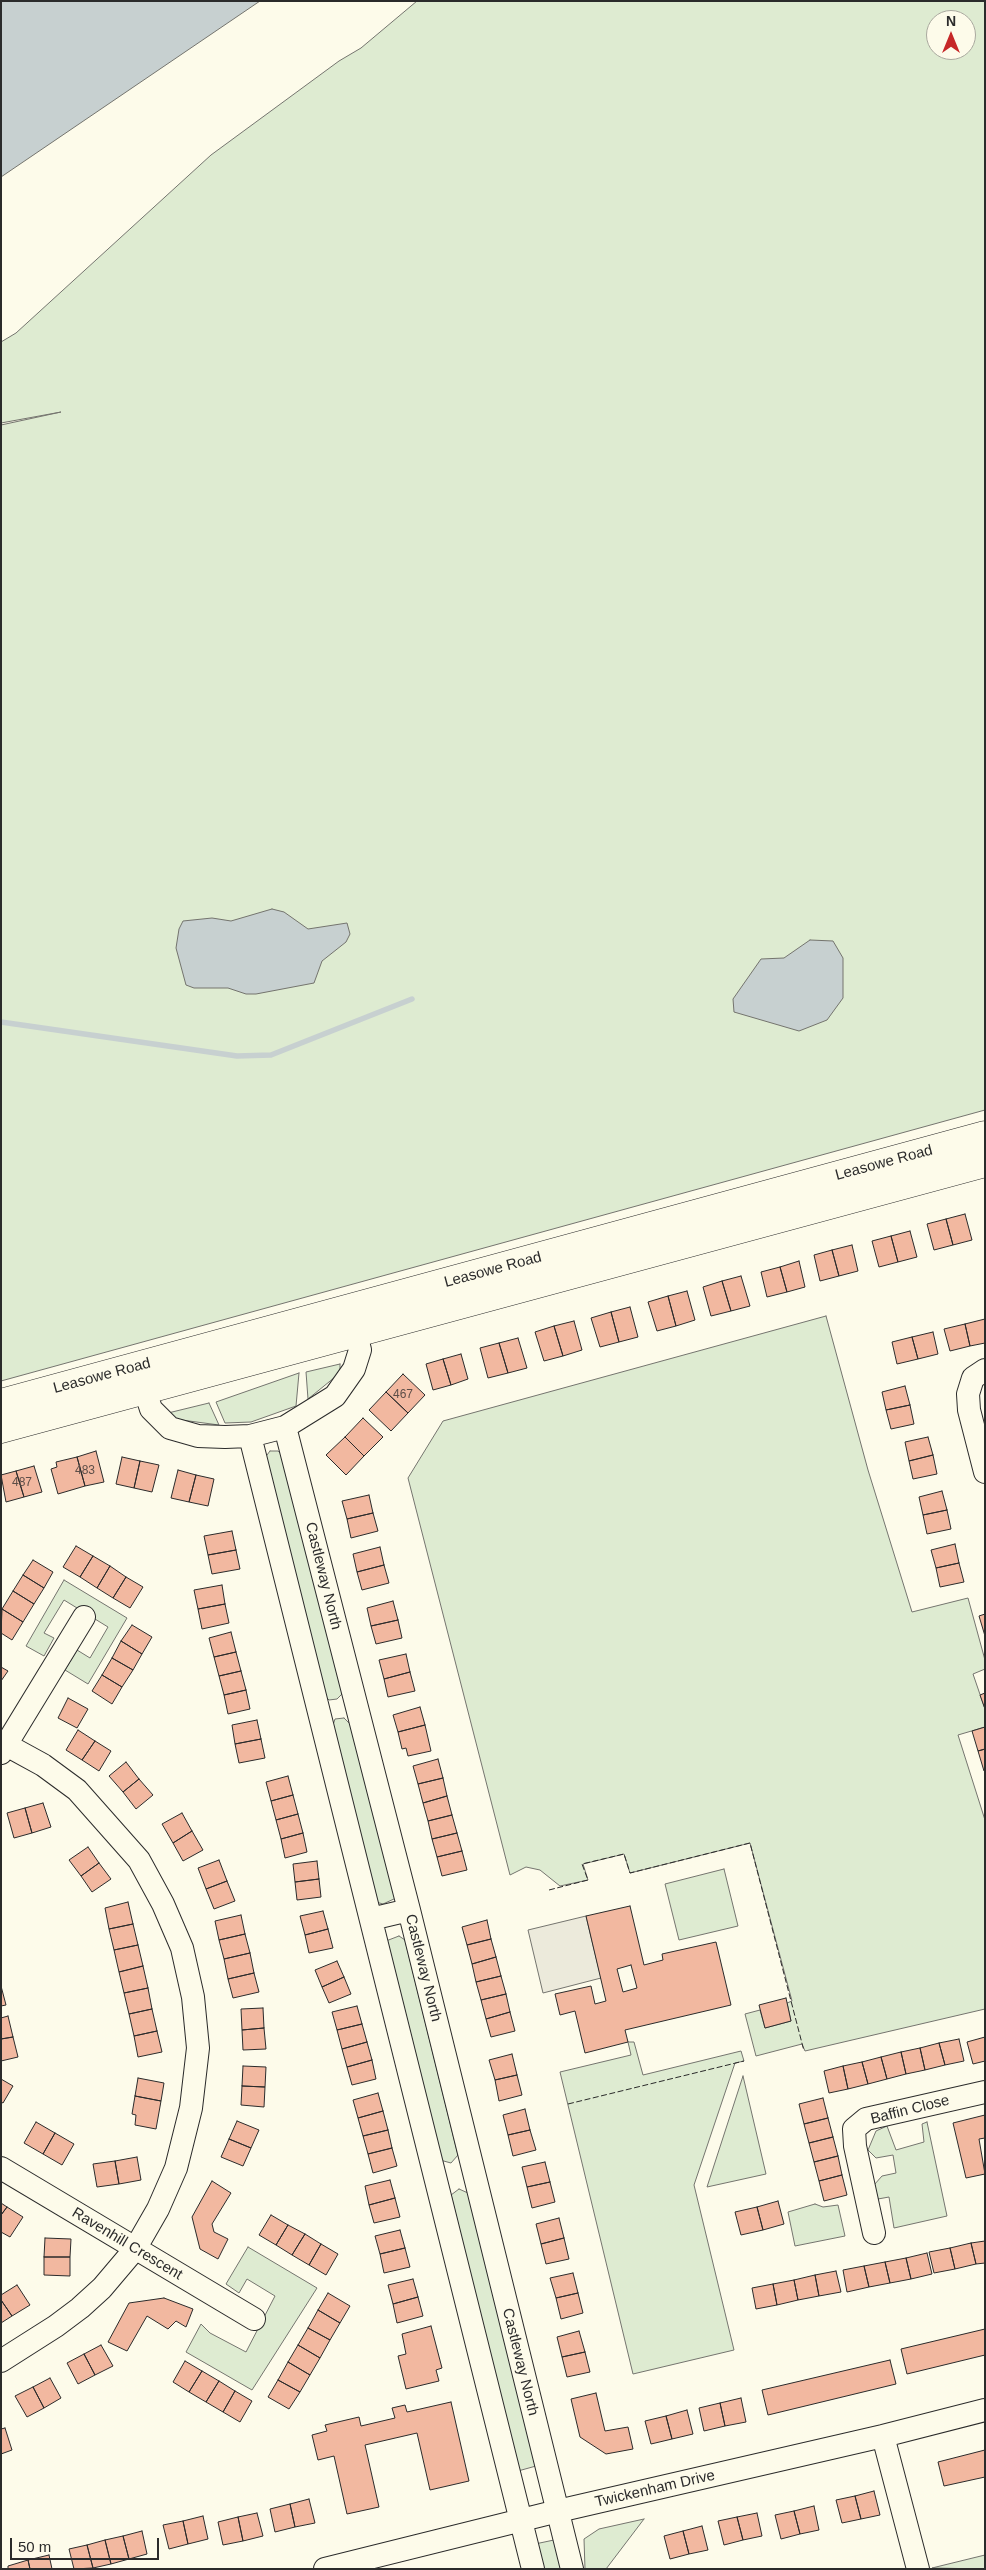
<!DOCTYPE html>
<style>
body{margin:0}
#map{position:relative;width:986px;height:2570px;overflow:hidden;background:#fdfbea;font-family:Helvetica,sans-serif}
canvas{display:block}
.frame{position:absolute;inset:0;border:2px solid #2b2b2b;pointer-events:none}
.north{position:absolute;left:926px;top:10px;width:50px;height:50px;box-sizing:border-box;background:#fdfbea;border:1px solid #a9a89e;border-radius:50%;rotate:0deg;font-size:14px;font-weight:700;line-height:20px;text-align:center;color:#2b2b2b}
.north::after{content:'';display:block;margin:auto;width:18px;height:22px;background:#c62828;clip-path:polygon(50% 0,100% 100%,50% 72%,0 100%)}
.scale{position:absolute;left:10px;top:2538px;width:149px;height:22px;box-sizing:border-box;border:2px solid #2b2b2b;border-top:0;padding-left:6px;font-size:15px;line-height:18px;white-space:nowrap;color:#2b2b2b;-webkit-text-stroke:4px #fdfbea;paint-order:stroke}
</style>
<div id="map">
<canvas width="986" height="2570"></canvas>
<div class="frame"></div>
<div class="north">N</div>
<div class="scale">50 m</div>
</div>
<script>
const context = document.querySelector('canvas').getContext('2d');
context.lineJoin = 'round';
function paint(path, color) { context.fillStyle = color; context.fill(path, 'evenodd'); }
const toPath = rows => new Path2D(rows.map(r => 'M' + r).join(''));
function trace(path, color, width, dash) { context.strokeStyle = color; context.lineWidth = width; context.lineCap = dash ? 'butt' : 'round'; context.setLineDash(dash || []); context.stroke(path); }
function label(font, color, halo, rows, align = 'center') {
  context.font = font + ' Helvetica,sans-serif'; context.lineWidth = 4; context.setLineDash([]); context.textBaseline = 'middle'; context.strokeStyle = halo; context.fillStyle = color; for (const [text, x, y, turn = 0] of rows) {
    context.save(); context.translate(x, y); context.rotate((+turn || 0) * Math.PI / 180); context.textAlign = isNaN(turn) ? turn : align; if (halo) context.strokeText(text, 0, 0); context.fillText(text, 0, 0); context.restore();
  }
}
const green = toPath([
 [417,1,985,1,985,1110,1,1381,1,425,61,412,1,423,1,342,16,333,211,155,339,61,361,48,417,1],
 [936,20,966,20,966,50,936,50,936,20],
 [826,1316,868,1470,912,1612,968,1598,985,1660,985,1669,973,1674,985,1709,985,1727,958,1735,985,1820,985,2009,805,2051,802,2044,756,2056,745,2014,760,2010,765,2028,791,2021,787,2003,792,2001,750,1843,630,1873,624,1854,583,1864,588,1880,560,1886,540,1870,526,1867,510,1875,408,1478,443,1421,826,1316],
 [340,1364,340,1373,308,1399,306,1372,340,1364],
 [299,1373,296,1406,251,1422,225,1423,216,1402,299,1373],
 [209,1403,219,1425,174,1419,168,1413,209,1403],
 [270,1451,278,1451,284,1456,344,1692,337,1699,329,1700,324,1695,264,1459,270,1451],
 [64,1580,127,1618,88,1684,65,1670,77,1650,90,1658,108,1627,64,1600,44,1633,54,1638,44,1656,26,1646,64,1580],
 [344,1718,351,1725,396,1898,383,1904,376,1902,332,1728,335,1719,344,1718],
 [724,1869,738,1926,679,1940,665,1884,724,1869],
 [399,1936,405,1940,458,2155,451,2163,440,2160,386,1941,399,1936],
 [628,2042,634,2042,643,2075,741,2051,744,2061,735,2063,694,2185,734,2350,633,2374,560,2072,631,2055,628,2042],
 [743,2076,766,2174,707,2187,743,2076],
 [927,2122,947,2216,894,2228,889,2197,878,2199,874,2185,882,2176,896,2173,893,2155,876,2158,868,2150,876,2131,887,2126,896,2150,924,2142,922,2124,927,2122],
 [459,2189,468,2193,536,2466,518,2471,451,2195,459,2189],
 [815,2204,823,2207,838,2205,845,2236,795,2246,788,2212,815,2204],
 [248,2247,317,2288,252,2390,186,2352,201,2324,210,2333,246,2352,275,2296,247,2279,239,2293,226,2284,248,2247],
 [644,2519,606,2569,585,2569,584,2539,599,2529,644,2519],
 [554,2540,562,2569,541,2569,535,2544,554,2540],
 [985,2555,985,2569,932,2568,985,2555]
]);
paint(green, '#deebd1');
trace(green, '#74746e', 1);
const parking = toPath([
 [586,1916,601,1978,543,1993,528,1930,586,1916]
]);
paint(parking, '#eceadb');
trace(parking, '#74746e', 1);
const water = toPath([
 [1,1,260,1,1,177,1,1],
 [272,909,284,912,308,929,347,923,350,934,346,942,322,961,314,983,256,994,246,994,228,988,194,988,186,985,176,948,179,929,183,921,212,918,231,921,272,909],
 [810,940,833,941,843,958,843,998,827,1020,799,1031,734,1012,733,999,761,959,784,958,810,940]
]);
paint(water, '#c7d0d0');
trace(water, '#74746e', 1);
trace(toPath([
 [1,1022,237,1056,271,1055,412,999]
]), '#c7d0d0', 5.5);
const building = toPath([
 [965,1214,972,1240,953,1245,946,1219,965,1214],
 [946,1219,953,1245,934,1250,927,1224,946,1219],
 [910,1231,917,1257,898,1262,891,1236,910,1231],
 [891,1236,898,1262,879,1267,872,1241,891,1236],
 [852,1245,858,1271,839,1276,832,1250,852,1245],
 [832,1250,839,1276,820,1281,814,1255,832,1250],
 [799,1261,805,1287,787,1292,780,1267,799,1261],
 [780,1267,787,1292,767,1297,761,1272,780,1267],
 [741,1276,750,1306,731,1311,722,1281,741,1276],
 [722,1281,731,1311,711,1316,703,1287,722,1281],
 [687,1291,695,1320,676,1326,668,1296,687,1291],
 [668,1296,676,1326,657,1331,648,1302,668,1296],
 [630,1307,638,1337,619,1342,611,1312,630,1307],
 [611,1312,619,1342,600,1347,591,1318,611,1312],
 [985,1319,985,1343,970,1346,965,1324,985,1319],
 [574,1321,582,1350,563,1356,554,1326,574,1321],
 [965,1324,970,1346,950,1351,944,1329,965,1324],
 [554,1326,563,1356,544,1361,535,1332,554,1326],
 [933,1332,938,1354,918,1359,912,1337,933,1332],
 [912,1337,918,1359,897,1364,892,1342,912,1337],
 [518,1338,527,1368,508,1373,499,1343,518,1338],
 [499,1343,508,1373,488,1378,480,1348,499,1343],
 [461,1354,468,1379,451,1385,443,1359,461,1354],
 [443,1359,451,1385,433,1390,426,1364,443,1359],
 [403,1374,425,1395,408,1413,386,1392,403,1374],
 [905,1386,910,1405,886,1410,882,1392,905,1386],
 [386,1392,408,1413,391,1431,369,1410,386,1392],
 [910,1405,914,1424,891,1429,886,1410,910,1405],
 [363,1418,383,1437,364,1456,345,1437,363,1418],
 [345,1437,364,1456,346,1475,326,1455,345,1437],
 [928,1437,933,1455,909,1461,905,1442,928,1437],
 [96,1451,104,1482,85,1486,77,1457,96,1451],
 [933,1455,937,1474,913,1479,909,1461,933,1455],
 [77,1457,85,1486,58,1494,51,1469,57,1467,56,1462,77,1457],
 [122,1457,140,1461,134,1488,116,1484,122,1457],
 [140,1461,159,1465,152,1492,134,1488,140,1461],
 [34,1466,42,1492,24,1497,16,1471,34,1466],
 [178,1470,196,1475,189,1502,171,1498,178,1470],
 [16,1471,24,1497,6,1502,1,1475,16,1471],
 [196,1475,214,1479,208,1506,189,1502,196,1475],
 [942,1491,947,1510,923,1515,919,1497,942,1491],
 [369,1495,373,1513,347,1519,342,1501,369,1495],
 [947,1510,951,1529,927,1534,923,1515,947,1510],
 [373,1513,378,1531,351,1538,347,1519,373,1513],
 [232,1531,236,1550,208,1555,204,1536,232,1531],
 [955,1544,959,1563,936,1568,931,1550,955,1544],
 [76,1546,93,1556,80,1577,63,1567,76,1546],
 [380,1547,384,1565,357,1572,353,1554,380,1547],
 [236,1550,240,1569,212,1574,208,1555,236,1550],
 [93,1556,110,1566,97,1588,80,1577,93,1556],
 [33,1560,53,1572,44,1588,23,1575,33,1560],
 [959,1563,964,1582,940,1587,936,1568,959,1563],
 [384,1565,389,1583,362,1590,357,1572,384,1565],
 [110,1566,126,1577,113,1598,97,1588,110,1566],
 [23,1575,44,1588,34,1604,13,1591,23,1575],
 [126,1577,143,1587,130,1608,113,1598,126,1577],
 [222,1585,225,1604,198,1609,194,1590,222,1585],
 [13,1591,34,1604,23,1622,2,1609,13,1591],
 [393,1601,398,1620,371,1626,367,1608,393,1601],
 [225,1604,229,1623,202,1629,198,1609,225,1604],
 [2,1609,23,1622,12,1640,1,1633,2,1609],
 [985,1614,985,1636,979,1616,985,1614],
 [398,1620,402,1638,376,1644,371,1626,398,1620],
 [132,1625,152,1637,142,1654,121,1641,132,1625],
 [231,1632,236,1652,214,1657,209,1638,231,1632],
 [121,1641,142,1654,133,1670,112,1658,121,1641],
 [236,1652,241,1671,219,1676,214,1657,236,1652],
 [406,1654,410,1672,384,1679,379,1660,406,1654],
 [112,1658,133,1670,122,1687,102,1675,112,1658],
 [1,1667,8,1671,1,1681,1,1667],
 [241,1671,246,1690,224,1695,219,1676,241,1671],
 [410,1672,415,1691,388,1697,384,1679,410,1672],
 [102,1675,122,1687,112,1704,92,1691,102,1675],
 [246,1690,250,1709,228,1714,224,1695,246,1690],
 [985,1693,985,1709,980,1695,985,1693],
 [68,1698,88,1709,77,1728,58,1718,68,1698],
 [420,1707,425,1725,398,1732,393,1715,420,1707],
 [257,1720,261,1739,235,1744,232,1725,257,1720],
 [425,1725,431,1751,408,1756,406,1748,402,1749,398,1732,425,1725],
 [985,1727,985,1749,978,1751,972,1731,985,1727],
 [78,1730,95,1741,82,1760,66,1750,78,1730],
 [261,1739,265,1758,239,1763,235,1744,261,1739],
 [95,1741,111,1751,99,1771,82,1760,95,1741],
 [985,1749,985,1771,984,1771,978,1751,985,1749],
 [438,1759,443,1778,418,1784,413,1766,438,1759],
 [126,1762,139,1779,123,1792,109,1776,126,1762],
 [288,1776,293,1795,271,1801,266,1782,288,1776],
 [443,1778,447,1796,423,1803,418,1784,443,1778],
 [139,1779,153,1795,136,1809,123,1792,139,1779],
 [293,1795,298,1814,276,1820,271,1801,293,1795],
 [447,1796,452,1815,428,1821,423,1803,447,1796],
 [43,1803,51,1827,32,1833,25,1808,43,1803],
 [25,1808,32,1833,14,1838,7,1813,25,1808],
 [182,1813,192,1831,173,1843,162,1824,182,1813],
 [298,1814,303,1833,281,1839,276,1820,298,1814],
 [452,1815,457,1833,432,1839,428,1821,452,1815],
 [192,1831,203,1850,183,1861,173,1843,192,1831],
 [303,1833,307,1852,285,1858,281,1839,303,1833],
 [457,1833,462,1851,437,1857,432,1839,457,1833],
 [88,1847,99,1863,81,1876,69,1860,88,1847],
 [462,1851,467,1870,442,1876,437,1857,462,1851],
 [219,1860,227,1881,206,1889,198,1868,219,1860],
 [317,1861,319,1879,295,1882,293,1864,317,1861],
 [99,1863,111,1879,92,1892,81,1876,99,1863],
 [319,1879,321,1897,297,1900,295,1882,319,1879],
 [227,1881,235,1901,214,1909,206,1889,227,1881],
 [128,1902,133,1924,109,1929,105,1908,128,1902],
 [630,1906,644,1965,663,1960,662,1954,716,1942,731,2005,625,2030,628,2042,585,2053,575,2011,560,2015,555,1994,591,1986,595,2004,606,2001,586,1916,630,1906],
 [631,1965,637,1988,623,1992,617,1969,631,1965],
 [323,1911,328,1929,305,1935,300,1916,323,1911],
 [241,1915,245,1934,219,1940,215,1921,241,1915],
 [487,1920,491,1939,467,1945,462,1927,487,1920],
 [133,1924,138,1945,114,1950,109,1929,133,1924],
 [328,1929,333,1948,309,1953,305,1935,328,1929],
 [245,1934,250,1953,224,1959,219,1940,245,1934],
 [491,1939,496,1957,472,1964,467,1945,491,1939],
 [138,1945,143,1966,119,1972,114,1950,138,1945],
 [250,1953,254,1973,228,1979,224,1959,250,1953],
 [496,1957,501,1976,476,1982,472,1964,496,1957],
 [337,1961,344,1977,322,1987,315,1970,337,1961],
 [143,1966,148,1988,124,1993,119,1972,143,1966],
 [254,1973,259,1992,233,1998,228,1979,254,1973],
 [501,1976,506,1994,481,2000,476,1982,501,1976],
 [344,1977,351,1994,329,2003,322,1987,344,1977],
 [1,1986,6,2005,1,2006,1,1986],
 [148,1988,152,2009,129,2014,124,1993,148,1988],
 [506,1994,510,2012,486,2019,481,2000,506,1994],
 [786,1998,791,2021,765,2028,759,2005,786,1998],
 [357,2006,362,2024,337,2030,332,2012,357,2006],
 [263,2008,264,2028,242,2030,241,2009,263,2008],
 [152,2009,157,2031,134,2036,129,2014,152,2009],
 [510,2012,515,2031,491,2037,486,2019,510,2012],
 [8,2016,13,2037,1,2039,1,2018,8,2016],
 [362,2024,367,2042,342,2049,337,2030,362,2024],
 [264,2028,266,2049,243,2050,242,2030,264,2028],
 [157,2031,162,2052,138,2057,134,2036,157,2031],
 [13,2037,18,2057,1,2061,1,2039,13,2037],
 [985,2037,985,2061,973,2064,967,2042,985,2037],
 [959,2039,964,2061,945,2065,939,2043,959,2039],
 [367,2042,372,2060,347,2067,342,2049,367,2042],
 [939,2043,945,2065,925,2070,920,2048,939,2043],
 [920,2048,925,2070,906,2074,901,2052,920,2048],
 [901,2052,906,2074,887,2079,881,2057,901,2052],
 [512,2054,517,2075,495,2080,489,2060,512,2054],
 [881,2057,887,2079,868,2084,862,2062,881,2057],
 [372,2060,376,2079,352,2085,347,2067,372,2060],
 [862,2062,868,2084,848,2089,843,2066,862,2062],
 [243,2066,266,2067,265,2087,242,2086,243,2066],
 [843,2066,848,2089,829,2093,824,2071,843,2066],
 [517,2075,522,2095,499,2101,495,2080,517,2075],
 [138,2078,164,2083,161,2101,135,2096,138,2078],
 [1,2079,13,2086,3,2103,1,2102,1,2079],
 [242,2086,265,2087,264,2107,241,2105,242,2086],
 [378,2093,383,2111,358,2118,353,2100,378,2093],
 [135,2096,161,2101,156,2129,135,2125,136,2115,132,2114,135,2096],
 [823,2098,828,2118,804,2124,799,2104,823,2098],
 [525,2109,530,2130,508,2135,503,2115,525,2109],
 [383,2111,388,2130,363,2136,358,2118,383,2111],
 [985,2115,985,2138,979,2139,985,2174,966,2178,953,2123,985,2115],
 [828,2118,833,2137,809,2143,804,2124,828,2118],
 [237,2121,259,2130,251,2148,229,2139,237,2121],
 [36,2122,55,2133,43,2154,24,2143,36,2122],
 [388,2130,392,2148,368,2154,363,2136,388,2130],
 [530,2130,536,2150,513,2156,508,2135,530,2130],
 [55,2133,74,2144,62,2165,43,2154,55,2133],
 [833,2137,838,2156,814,2162,809,2143,833,2137],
 [229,2139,251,2148,243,2166,221,2157,229,2139],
 [392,2148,397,2166,373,2173,368,2154,392,2148],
 [838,2156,842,2175,819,2181,814,2162,838,2156],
 [137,2157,141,2180,119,2184,115,2161,137,2157],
 [115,2161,119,2184,97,2187,93,2164,115,2161],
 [545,2162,550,2182,527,2187,522,2167,545,2162],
 [842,2175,847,2195,824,2201,819,2181,842,2175],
 [390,2180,395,2198,369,2205,365,2186,390,2180],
 [212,2181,231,2193,212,2224,214,2232,228,2239,218,2259,200,2249,192,2217,212,2181],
 [550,2182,555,2202,532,2208,527,2187,550,2182],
 [395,2198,400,2217,374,2223,369,2205,395,2198],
 [778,2201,784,2224,763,2230,757,2207,778,2201],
 [1,2203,7,2207,1,2215,1,2203],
 [7,2207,23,2217,10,2237,1,2232,1,2215,7,2207],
 [757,2207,763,2230,741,2235,735,2212,757,2207],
 [271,2215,288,2225,276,2245,259,2235,271,2215],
 [559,2218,564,2238,541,2244,536,2224,559,2218],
 [288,2225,305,2234,292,2255,276,2245,288,2225],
 [400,2230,405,2248,380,2254,375,2236,400,2230],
 [305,2234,321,2244,309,2265,292,2255,305,2234],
 [45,2238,71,2239,70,2257,44,2257,45,2238],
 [564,2238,569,2259,546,2264,541,2244,564,2238],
 [985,2241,985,2263,976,2264,971,2243,985,2241],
 [971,2243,976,2264,955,2269,950,2248,971,2243],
 [321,2244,338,2254,326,2275,309,2265,321,2244],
 [405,2248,410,2267,384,2273,380,2254,405,2248],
 [950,2248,955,2269,934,2273,929,2252,950,2248],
 [927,2253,932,2274,911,2279,906,2258,927,2253],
 [44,2257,70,2257,70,2276,44,2275,44,2257],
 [906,2258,911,2279,890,2283,885,2262,906,2258],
 [885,2262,890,2283,869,2287,864,2266,885,2262],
 [864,2266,869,2287,847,2292,843,2270,864,2266],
 [836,2271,841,2292,819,2296,815,2275,836,2271],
 [573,2273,578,2293,556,2298,550,2278,573,2273],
 [815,2275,819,2296,798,2300,794,2280,815,2275],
 [413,2279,418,2297,393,2304,388,2285,413,2279],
 [794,2280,798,2300,777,2305,773,2284,794,2280],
 [773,2284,777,2305,756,2309,752,2288,773,2284],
 [17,2285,30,2305,12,2316,1,2300,1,2295,17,2285],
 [328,2293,350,2306,340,2323,318,2310,328,2293],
 [578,2293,583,2313,561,2319,556,2298,578,2293],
 [418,2297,423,2316,397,2323,393,2304,418,2297],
 [164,2298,193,2309,186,2327,176,2321,168,2329,147,2316,127,2351,108,2342,129,2303,164,2298],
 [1,2300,12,2316,1,2323,1,2300],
 [318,2310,340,2323,330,2340,308,2328,318,2310],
 [431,2326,442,2368,436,2370,439,2381,406,2389,398,2356,406,2354,402,2334,431,2326],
 [308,2328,330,2340,320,2358,298,2345,308,2328],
 [985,2329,985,2355,907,2374,901,2349,985,2329],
 [579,2331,585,2352,562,2357,557,2337,579,2331],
 [101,2345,113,2366,95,2375,84,2354,101,2345],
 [298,2345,320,2358,310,2375,288,2362,298,2345],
 [585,2352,590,2372,567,2377,562,2357,585,2352],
 [84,2354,95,2375,78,2384,67,2363,84,2354],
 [890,2360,896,2384,768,2415,762,2390,890,2360],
 [185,2361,202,2371,189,2392,173,2382,185,2361],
 [288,2362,310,2375,300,2392,278,2380,288,2362],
 [202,2371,219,2381,206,2402,189,2392,202,2371],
 [50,2378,61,2398,44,2408,33,2387,50,2378],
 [278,2380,300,2392,289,2409,268,2397,278,2380],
 [219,2381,235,2391,223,2412,206,2402,219,2381],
 [33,2387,44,2408,27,2417,15,2396,33,2387],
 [235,2391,252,2401,240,2422,223,2412,235,2391],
 [596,2393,605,2431,628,2427,633,2449,606,2454,580,2437,571,2399,596,2393],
 [741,2398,746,2422,725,2426,720,2403,741,2398],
 [451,2402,469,2481,430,2490,417,2433,365,2445,379,2507,347,2514,334,2456,318,2460,312,2435,327,2431,325,2425,359,2417,361,2426,395,2418,392,2408,405,2405,407,2412,451,2402],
 [720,2403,725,2426,704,2431,699,2408,720,2403],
 [687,2410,693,2434,672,2439,666,2416,687,2410],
 [666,2416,672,2439,651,2444,645,2421,666,2416],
 [5,2428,12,2450,1,2454,1,2429,5,2428],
 [985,2450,985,2477,944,2486,938,2462,985,2450],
 [874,2491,880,2515,861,2519,855,2496,874,2491],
 [855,2496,861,2519,842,2523,836,2500,855,2496],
 [309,2499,315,2523,295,2527,290,2504,309,2499],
 [290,2504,295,2527,275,2532,270,2509,290,2504],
 [814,2506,819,2530,800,2534,794,2511,814,2506],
 [794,2511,800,2534,781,2539,775,2515,794,2511],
 [257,2513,263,2536,243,2541,238,2517,257,2513],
 [757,2513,762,2536,743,2540,737,2517,757,2513],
 [203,2516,208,2539,188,2544,183,2521,203,2516],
 [238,2517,243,2541,223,2545,218,2522,238,2517],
 [737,2517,743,2540,724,2545,718,2521,737,2517],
 [183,2521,188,2544,169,2549,163,2525,183,2521],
 [702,2526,708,2550,689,2554,683,2531,702,2526],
 [142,2531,147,2554,129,2559,123,2536,142,2531],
 [683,2531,689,2554,670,2559,664,2536,683,2531],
 [123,2536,129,2559,111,2564,105,2540,123,2536],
 [105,2540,111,2564,93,2568,87,2545,105,2540],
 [87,2545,93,2568,74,2569,69,2549,87,2545],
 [49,2555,52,2569,30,2569,28,2560,49,2555],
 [28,2560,30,2569,8,2569,8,2566,28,2560]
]);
paint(building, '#f2b8a0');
trace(building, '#2b2b2b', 1);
const minor = toPath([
 [985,1370,973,1378,968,1394,969,1410,985,1472],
 [140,1375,151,1409,170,1428,198,1436,225,1437,250,1436,285,1427,335,1396,354,1369,360,1350,352,1318],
 [285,1427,409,1910,572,2569],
 [250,1436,533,2569],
 [1,1742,43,1765,77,1790,139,1860,163,1904,182,1948,193,1997,198,2048,191,2108,176,2168,158,2209,135,2249,102,2288,80,2308,56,2326,1,2361],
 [1,1753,84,1617],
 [371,1919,409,1910],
 [1,2168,254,2319],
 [874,2233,855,2146,854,2129,866,2119,985,2092],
 [883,2436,918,2569],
 [325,2569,558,2511,883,2436,985,2410]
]);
const major = toPath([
 [1,1403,985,1135],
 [1,1429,985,1163]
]);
trace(minor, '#2b2b2b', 24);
trace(major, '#2b2b2b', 29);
trace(minor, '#fdfbea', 22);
trace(major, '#fdfbea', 28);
trace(toPath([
 [549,1890,588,1880,582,1864,624,1854,630,1873,750,1843,804,2051],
 [568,2104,744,2061]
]), '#2b2b2b', 1, [6, 2.5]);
label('12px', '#5d4e48', null, [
 ["467",403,1395],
 ["483",85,1471],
 ["487",22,1483]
]);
label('15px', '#2b2b2b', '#fdfbea', [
 ["Leasowe Road",884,1163,-15],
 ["Leasowe Road",493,1270,-15],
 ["Leasowe Road",102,1376,-15],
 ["Castleway North",323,1576,76],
 ["Castleway North",423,1968,76],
 ["Baffin Close",910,2110,-14],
 ["Ravenhill Crescent",127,2244,31],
 ["Castleway North",520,2362,76],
 ["Twickenham Drive",655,2489,-13]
]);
</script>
